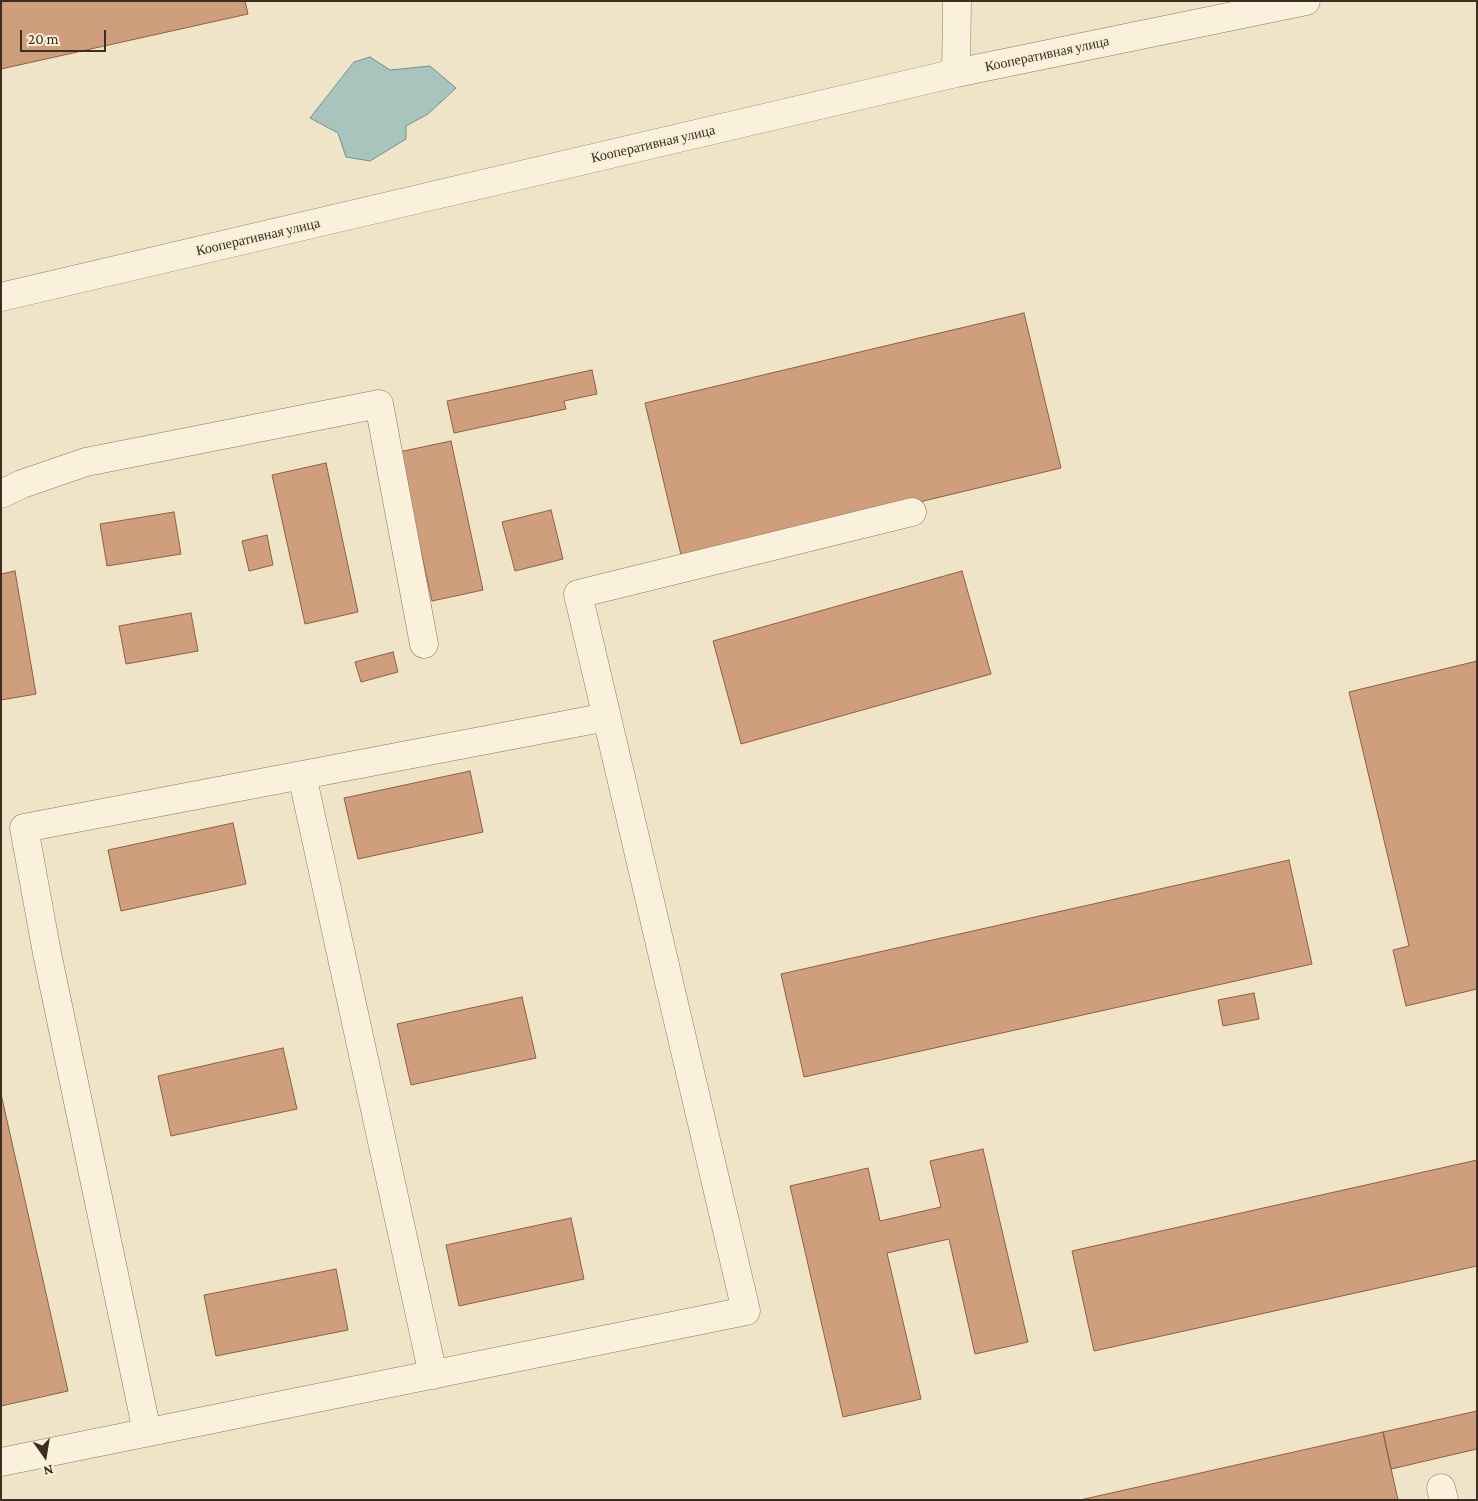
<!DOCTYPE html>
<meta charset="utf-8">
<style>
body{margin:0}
#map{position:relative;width:1478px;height:1501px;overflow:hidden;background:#f0e4c8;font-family:"Crimson Pro",serif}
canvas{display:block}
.frame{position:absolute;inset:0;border:2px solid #3d2e20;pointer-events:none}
.north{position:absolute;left:20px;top:1431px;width:50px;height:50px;-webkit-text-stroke:4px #f7eed8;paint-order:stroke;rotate:167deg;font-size:14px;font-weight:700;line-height:20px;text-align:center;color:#3d2e20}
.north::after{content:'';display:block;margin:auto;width:18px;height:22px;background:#3d2e20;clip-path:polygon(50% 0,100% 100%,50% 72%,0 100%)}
.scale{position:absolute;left:20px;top:30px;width:86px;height:22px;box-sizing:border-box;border:2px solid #3d2e20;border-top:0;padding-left:6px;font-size:15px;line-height:18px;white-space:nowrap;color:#3d2e20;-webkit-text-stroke:4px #f7eed8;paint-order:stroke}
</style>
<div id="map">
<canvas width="1478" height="1501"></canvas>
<div class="frame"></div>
<div class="north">N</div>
<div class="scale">20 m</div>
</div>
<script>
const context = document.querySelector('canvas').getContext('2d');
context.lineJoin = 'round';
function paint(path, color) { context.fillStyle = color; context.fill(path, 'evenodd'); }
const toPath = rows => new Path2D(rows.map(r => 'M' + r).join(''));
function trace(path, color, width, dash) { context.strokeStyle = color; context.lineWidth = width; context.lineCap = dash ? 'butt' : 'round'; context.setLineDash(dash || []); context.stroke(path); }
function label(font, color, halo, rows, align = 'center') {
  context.font = font + ' "Crimson Pro",serif'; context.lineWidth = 4.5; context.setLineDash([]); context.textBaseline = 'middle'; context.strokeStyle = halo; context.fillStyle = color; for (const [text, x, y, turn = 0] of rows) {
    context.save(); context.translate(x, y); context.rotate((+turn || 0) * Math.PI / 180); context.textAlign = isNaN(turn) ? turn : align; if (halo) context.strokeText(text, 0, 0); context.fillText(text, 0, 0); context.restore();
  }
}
const water = toPath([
 [370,57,390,70,430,66,456,88,428,114,406,126,406,139,370,161,346,157,338,133,310,118,354,62,370,57]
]);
paint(water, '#a9c4bc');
trace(water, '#6f938a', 1);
const building = toPath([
 [5,1,245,1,248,14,1,69,1,2,5,1],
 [1024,313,1061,468,682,559,645,403,1024,313],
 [592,370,597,394,564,401,566,409,454,433,447,401,592,370],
 [451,441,483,590,432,601,399,452,451,441],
 [326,463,358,612,305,624,272,475,326,463],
 [551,510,563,559,515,571,502,522,551,510],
 [174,512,181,554,107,566,100,524,174,512],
 [267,535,273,565,249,571,242,541,267,535],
 [15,571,36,694,1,700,1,574,15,571],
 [962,571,991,674,741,744,713,641,962,571],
 [191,613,198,651,126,664,119,626,191,613],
 [393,652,398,672,361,682,355,662,393,652],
 [1477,661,1477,989,1406,1006,1393,950,1409,946,1349,692,1477,661],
 [470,771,483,832,358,859,344,798,470,771],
 [233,823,246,884,121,911,108,850,233,823],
 [1289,860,1312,964,804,1077,781,974,1289,860],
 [1254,993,1259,1019,1223,1026,1218,1000,1254,993],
 [522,997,536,1058,411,1085,397,1024,522,997],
 [283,1048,297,1109,171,1136,158,1076,283,1048],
 [1,1094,68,1391,1,1406,1,1094],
 [983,1149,1028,1342,975,1354,949,1239,887,1253,921,1399,843,1417,790,1186,868,1168,880,1221,941,1207,930,1161,983,1149],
 [1477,1160,1477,1266,1094,1351,1072,1251,1477,1160],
 [571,1218,584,1279,459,1306,446,1245,571,1218],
 [336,1269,348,1330,216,1356,204,1295,336,1269],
 [1477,1411,1477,1449,1391,1469,1383,1432,1477,1411],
 [1383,1432,1398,1500,1080,1500,1383,1432]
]);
paint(building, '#cf9f7d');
trace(building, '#8d5f41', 1);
const minor = toPath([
 [956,73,957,1],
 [1,297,956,73,1306,1],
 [1,494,22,484,86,462,379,404,424,644],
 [302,775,433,1375],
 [147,1432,47,953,24,828,607,717],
 [1,1462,746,1311,578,594,912,512],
 [1441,1488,1444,1500]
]);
trace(minor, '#8d765c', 29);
trace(minor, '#faf1dc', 28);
label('14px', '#3d2e20', '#f7eed8', [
 ["Кооперативная улица",1047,54,-12],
 ["Кооперативная улица",653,144,-13],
 ["Кооперативная улица",258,237,-13]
]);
</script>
